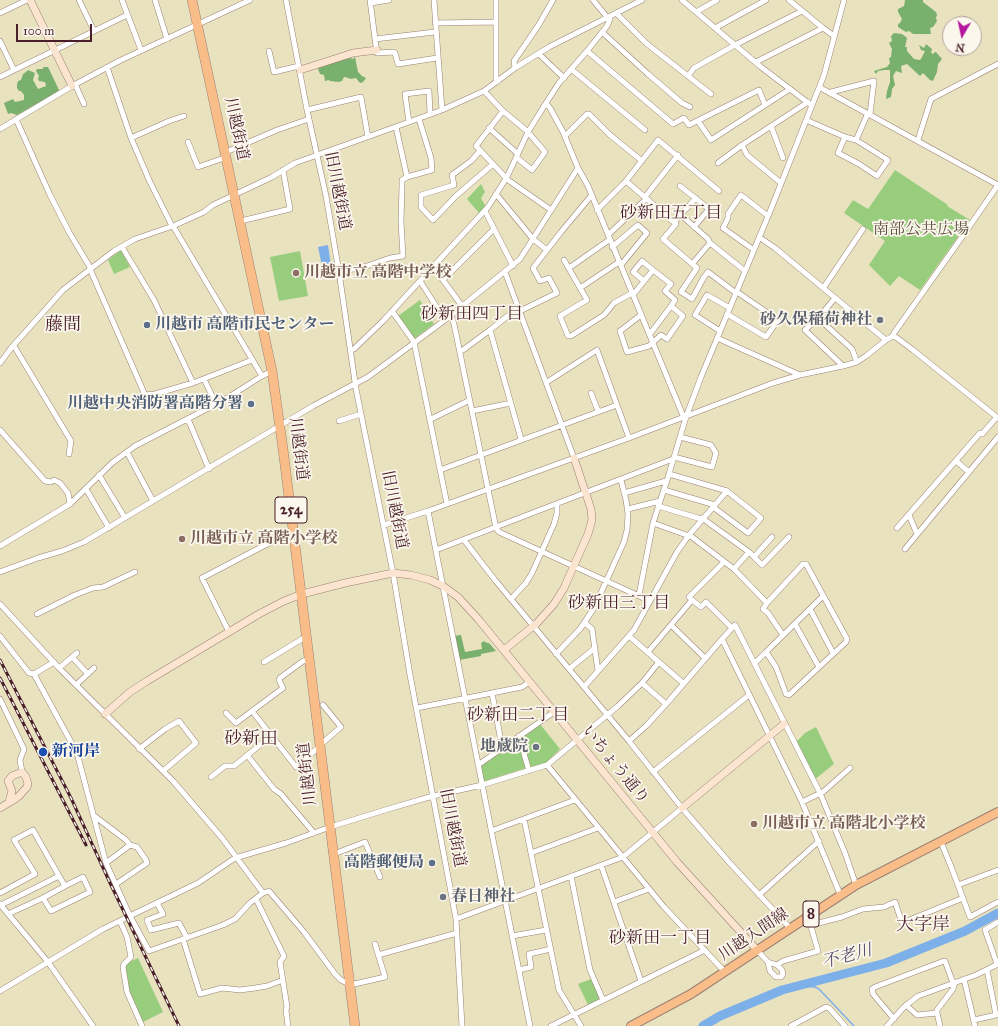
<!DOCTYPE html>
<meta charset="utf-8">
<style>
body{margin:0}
#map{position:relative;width:998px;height:1026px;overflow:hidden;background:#e9e2bf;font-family:"IM FELL Great Primer",serif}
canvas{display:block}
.north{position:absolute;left:942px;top:16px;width:40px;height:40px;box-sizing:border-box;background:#fbf7ec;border:1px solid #b4a19f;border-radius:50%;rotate:189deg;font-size:11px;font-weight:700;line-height:16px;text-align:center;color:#4a1f2b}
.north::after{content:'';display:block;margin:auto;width:14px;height:18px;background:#b5179e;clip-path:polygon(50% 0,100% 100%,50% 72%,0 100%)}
.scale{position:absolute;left:16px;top:24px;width:76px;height:18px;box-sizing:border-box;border:2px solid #4a1f2b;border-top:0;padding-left:5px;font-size:12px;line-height:14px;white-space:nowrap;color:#4a1f2b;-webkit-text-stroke:3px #fbf7ec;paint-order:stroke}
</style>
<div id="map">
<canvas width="998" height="1026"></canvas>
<div class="north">N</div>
<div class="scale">100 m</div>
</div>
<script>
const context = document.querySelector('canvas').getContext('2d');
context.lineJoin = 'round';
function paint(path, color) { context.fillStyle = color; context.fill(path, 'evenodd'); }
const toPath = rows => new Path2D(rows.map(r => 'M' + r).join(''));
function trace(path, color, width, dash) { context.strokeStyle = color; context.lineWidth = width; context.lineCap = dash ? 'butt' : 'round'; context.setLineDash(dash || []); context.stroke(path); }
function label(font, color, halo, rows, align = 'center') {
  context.font = font + ' "IM FELL Great Primer","Noto Serif JP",serif'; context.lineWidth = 3.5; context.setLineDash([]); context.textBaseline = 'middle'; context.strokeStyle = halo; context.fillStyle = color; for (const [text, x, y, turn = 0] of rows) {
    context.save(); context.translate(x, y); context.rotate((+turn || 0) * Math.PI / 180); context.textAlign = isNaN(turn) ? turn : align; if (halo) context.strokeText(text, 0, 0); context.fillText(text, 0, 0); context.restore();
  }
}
paint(toPath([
 [895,170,948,205,947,206,970,220,920,290,899,276,890,286,869,265,885,241,844,213,853,200,868,209],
 [481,184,485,192,481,198,486,207,480,214,467,199],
 [121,250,130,267,114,274,108,260],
 [300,251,308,296,279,301,270,257],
 [420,300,434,324,415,338,413,338,398,316],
 [540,724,560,749,546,763,531,767,529,766,521,736],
 [816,727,834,764,814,780,796,742,805,733],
 [517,740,518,740,526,768,485,781,483,780,480,766],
 [138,958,163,1012,143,1022,129,991,125,964],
 [591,979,600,997,600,999,588,1005,578,984]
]), '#99cd7e');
paint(toPath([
 [905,0,923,0,923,2,936,12,937,15,936,18,937,21,933,27,930,28,931,34,913,34,909,31,906,32,898,27,898,24,900,23,902,19,898,12,898,9,904,6],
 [894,33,902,34,907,38,905,47,907,47,907,51,914,59,920,60,922,57,925,51,921,50,919,45,924,48,926,44,932,49,931,53,933,54,935,52,936,52,942,59,938,64,937,72,933,81,930,80,923,73,920,76,907,64,901,66,902,73,896,71,893,76,895,85,892,89,891,97,886,99,887,91,890,82,890,70,884,70,878,71,876,74,874,71,887,67,890,63,889,58,891,57,892,49,889,43,892,41,891,36],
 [355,57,358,72,362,76,366,78,363,82,361,83,359,82,356,78,351,79,345,77,344,77,342,81,339,82,330,81,329,80,325,81,324,75,320,74,318,69,319,67,340,60,350,58,353,59],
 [44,67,48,67,59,90,58,92,17,115,11,113,8,114,4,103,13,99,15,102,24,100,24,95,21,91,19,91,17,88,17,85,18,81,21,80,23,74,26,72,28,70,35,73,33,80,38,89,46,86,45,82,39,81,38,79,39,76,36,71,37,69,42,69],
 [461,635,465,652,482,649,481,643,484,641,487,643,489,643,496,651,481,654,481,656,459,660,454,636]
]), '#7ab06d');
paint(toPath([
 [328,245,331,265,322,266,318,247]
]), '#7dafe9');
trace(toPath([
 [801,986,815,987,819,989,854,1026]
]), '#7dafe9', 1.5);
trace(toPath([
 [703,1026,720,1016,782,990,886,963,965,931,998,913]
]), '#7dafe9', 9);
const street = toPath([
 [79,0,94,31],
 [122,0,141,50],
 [155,0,167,39],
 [286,0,307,110,326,196,339,272,356,389,393,573,410,675,456,919,462,1026],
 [370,0,375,39,435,32],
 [434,0,442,110],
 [496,0,496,79,498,81],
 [593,0,607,17],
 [682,0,761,67,811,105],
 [789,0,823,28,834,36],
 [371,3,389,0],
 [696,12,717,0],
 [0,13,27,0],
 [616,13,647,44,711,94],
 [435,23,496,22],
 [715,28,766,0],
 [602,32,648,74,682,103,690,107],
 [375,39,377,53,394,52,395,53,398,64,437,58],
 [0,41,14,70],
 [735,45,802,11],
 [269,51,274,72,299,66],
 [587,51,673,124,684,118,689,125,759,90,765,105],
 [539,54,564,78],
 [756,62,823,28],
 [107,67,131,138,150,182,172,226],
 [515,68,514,61,538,26,553,0],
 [571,69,645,130],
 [688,76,694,68,735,45],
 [0,77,127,15],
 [75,84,84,104],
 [819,87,998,185],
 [484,91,503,111,527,131,545,152,532,170,516,157],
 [831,92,874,81,870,114],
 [546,103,550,108,563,132,578,168,588,186,684,418],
 [307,110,361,97,368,137],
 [503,111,476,146,508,180,551,210],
 [16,119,50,195,69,232,91,269],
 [806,120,845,137,856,140,888,160,877,176,859,164,838,153,845,137],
 [698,121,711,140,790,89],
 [409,122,405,94,429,91,430,114],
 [771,126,783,158],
 [489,128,518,154],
 [0,129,72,86,119,61,250,0],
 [565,136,587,114,589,114,610,135,642,161],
 [131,138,169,121,184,116],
 [856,140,868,113],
 [918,140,931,99,998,64],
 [188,142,198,167,227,157],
 [480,151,471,161,452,175,454,185,421,195,421,207,433,220,456,196,493,164],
 [226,152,277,130,309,119],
 [718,163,742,145],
 [407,177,432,170,431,158,419,119],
 [626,181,676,224,663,239,697,268,681,292,692,299,704,277,708,272,736,293],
 [781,183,747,155,742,145,808,102],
 [680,186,709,209,694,227],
 [496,194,533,239,547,250],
 [645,197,678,155],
 [597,210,626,181,658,140,719,191],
 [485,211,513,266],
 [681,215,708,239,710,243,745,271],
 [241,221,290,209,283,170],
 [674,222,696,198],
 [173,226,262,376],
 [608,235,646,199],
 [759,237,775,248,886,340],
 [122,247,154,300,193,383],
 [612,247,638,225,647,233,621,265],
 [754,250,723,228,728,218,728,214,741,195,768,216],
 [564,260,587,300,560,316,568,336,571,336,604,315,614,303,632,293],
 [693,263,710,243],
 [433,266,443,280,494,229],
 [569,268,609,240],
 [90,269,145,395,155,394,193,383,252,360],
 [339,272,367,266,390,258,403,256,401,222,402,185,402,180,407,177,396,127],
 [505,272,574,458],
 [443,280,462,306],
 [420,281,445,320],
 [644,281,633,272,642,261,653,270],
 [824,287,863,229],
 [580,288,619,262],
 [633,295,653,270,671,284,665,291,675,300,671,306],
 [835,298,820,316,805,330,843,366],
 [392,311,414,342,447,504],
 [520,311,557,293,549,278,540,281,533,268,561,232,591,196],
 [727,314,766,337,778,320,737,292],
 [451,315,454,324,496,528,499,532,650,601],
 [641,315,620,331,627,352,649,346,661,335,667,339,683,316,671,306,650,334],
 [818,318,852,349,857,362],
 [490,330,521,439],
 [720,331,695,315,707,295,730,308],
 [893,336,894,333,962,237,998,185],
 [717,338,800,375],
 [14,346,71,441,69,454],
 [351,350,354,349,383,321,488,207,507,177,528,132,546,103,559,83,587,51,607,26,610,19,610,17],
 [460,351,463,350,490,330,519,307],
 [0,363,12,347,63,290,114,251,135,239,173,226,204,212,213,205,272,177,295,163,409,122,442,110,484,91,515,68,549,47,642,0],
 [204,379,216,404],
 [547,382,597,350,629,438],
 [591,393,598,411],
 [472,411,511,403],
 [188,419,209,469],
 [431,419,470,400],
 [339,421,361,414],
 [0,430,45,481,51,482,54,480,60,483,68,493,70,504],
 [127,452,153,501],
 [674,457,712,467,716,453,711,445,680,437],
 [956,461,969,472],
 [440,470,617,405],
 [669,474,727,491,761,518,748,533,713,507],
 [99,475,125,518],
 [86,489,109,528],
 [664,490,715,505],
 [624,493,666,481],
 [658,506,701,519],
 [628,509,660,501],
 [428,511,530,1026],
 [909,515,917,534],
 [702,518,749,552,734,569],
 [653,523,692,537,734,569,767,603,803,564,806,564,847,639,846,642,789,695,786,694,776,667,766,652,823,596],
 [384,525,428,511,629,438,773,383,800,375,843,366,857,362,866,356,886,340,893,336,897,338,913,350,998,418],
 [897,528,980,433,982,434,997,417],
 [464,540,495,580,629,741,682,808,728,861,790,928],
 [0,546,70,504,112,463,135,446,224,400,262,376,272,371],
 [905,549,998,437],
 [436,550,673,459],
 [749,552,762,565,789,537],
 [754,557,772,537],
 [0,572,38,558,62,551,84,542,313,406,368,377,445,320,520,259,578,168],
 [639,595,653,523,669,474,686,417,701,377,771,209,824,75,844,0],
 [511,599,526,583,532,573,554,524,557,513,557,504],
 [692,600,701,607,706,602,732,628],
 [767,603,763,609,768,613,783,635],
 [0,604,59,668,173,781,222,838,263,893,269,891,304,932,335,974,341,980,345,982,349,983],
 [810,609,833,653],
 [37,614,75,595,93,588,103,587,135,572],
 [585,623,592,629,598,671],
 [795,624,819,667],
 [671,625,705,658],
 [229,632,202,578,294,530],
 [0,636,29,673,34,674,54,662],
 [629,636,683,683],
 [722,639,802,802,840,894],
 [648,652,692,600,689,597,724,562],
 [556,654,580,629,594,608,624,542,627,530,628,514,626,500,621,480],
 [72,657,88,674],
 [264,662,307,636],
 [755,663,766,652],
 [59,668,77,653],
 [569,669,595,648],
 [34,674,77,753,106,863,130,916,149,951,223,925,235,919,250,903,263,893],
 [642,683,666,704],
 [76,685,94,668],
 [584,687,634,630,677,552,689,535,727,491],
 [492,693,502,747],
 [0,699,24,749,20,760,22,772],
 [417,708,522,687,529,682],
 [252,711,296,767,320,746],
 [226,713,236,723,283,688,279,680,280,678,303,661,310,660],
 [519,736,529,771],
 [629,741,646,726,668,702,722,639,735,625,820,793,845,853,856,885],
 [320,745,341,727,323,705],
 [139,749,165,729,179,721,196,743,163,771],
 [247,755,274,789,281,794,314,833],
 [478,765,554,712],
 [547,765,664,907,725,972],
 [653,772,749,695],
 [211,777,225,766,234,766,271,736],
 [802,802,823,792,850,768],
 [93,815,126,840,130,845,137,847,146,860,147,863,116,884],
 [524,819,559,990,581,1026],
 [491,831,575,800],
 [941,842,952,869,970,917,998,902],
 [531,853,598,828],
 [334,854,365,842,380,877],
 [106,863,130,845],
 [601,865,641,981],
 [571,876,590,970,603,1000],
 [958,885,998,870],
 [0,893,35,874,14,840,33,830,59,876,1,905],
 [759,895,819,841],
 [43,898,51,911,90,892,83,877,65,886],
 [256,899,284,956,280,962,287,1007,286,1010,288,1026],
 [614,902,649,889],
 [157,903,163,914,147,920,151,930,179,923,187,938],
 [0,904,48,962,93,1026],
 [8,914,43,898,65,886,59,876],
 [456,919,623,857,682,808],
 [120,921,127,937,131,957,124,964,123,967,127,992,142,1026],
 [811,925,842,917,863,909,884,907,895,902,902,923,963,898],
 [512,936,546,930],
 [183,939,200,994,222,988,240,990,255,988,267,986,283,980],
 [757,950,768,962,777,965,782,970,783,974,781,977,776,977,770,971,768,962],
 [378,955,457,933],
 [997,964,985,930,998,922],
 [777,965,783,961,818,951,810,923],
 [519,970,531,967,529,954,551,949],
 [964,979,975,1026],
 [350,985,385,977,375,944],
 [0,991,103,929,198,883,235,858,286,843,330,827,385,810,433,796,482,785,547,765,618,706,642,683,659,662],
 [906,1005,917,1015,937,1013,937,1010,953,989,955,982],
 [937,1013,940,1026],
 [894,1019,873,994,872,989,875,987,944,961,945,961,953,983],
 [974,1020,996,1015,987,970],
 [551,1026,705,950],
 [791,1026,826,1007,829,1008,845,1026],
 [887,1026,904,1007,918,996,976,975,998,964]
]);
const secondary = toPath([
 [30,0,72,86],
 [300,70,353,53,377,50],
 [504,650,537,623,554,604,564,588,588,534,592,520,591,509,574,458],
 [105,714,130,692,147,681,259,614,284,601,302,594,345,583,393,573,411,575,430,580,443,586,458,597,479,620,677,862,757,950],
 [0,808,15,799,19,796,27,787,28,784,26,777,22,772,12,776,8,781,12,791,9,802],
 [682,808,784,724]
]);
const primary = toPath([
 [631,1026,691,994,856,885,998,812]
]);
const highway = toPath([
 [192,0,272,371,283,449,355,1026]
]);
trace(street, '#9a8075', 6);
trace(secondary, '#9a8075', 8);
trace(primary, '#9a8075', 10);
trace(highway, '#9a8075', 10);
trace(street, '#fff', 5);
trace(secondary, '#fce5d0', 7);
trace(primary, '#f8bd89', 8);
trace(highway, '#f8bd89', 9);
const rail = toPath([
 [0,660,71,798,110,883,179,1026],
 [0,678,86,845]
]);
trace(rail, '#4a1f2b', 3);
trace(rail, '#fbf7ec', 1.5, [4.5]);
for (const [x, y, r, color] of [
 [296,273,4,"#8d6e63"],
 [880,320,4,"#6b7280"],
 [147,325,4,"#5c6f8a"],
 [251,404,4,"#5c6f8a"],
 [182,539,4,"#8d6e63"],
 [536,747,4,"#6b7280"],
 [43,752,5,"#1a4fb4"],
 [754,824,4,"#8d6e63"],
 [432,863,4,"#5c6f8a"],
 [443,897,4,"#6b7280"]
]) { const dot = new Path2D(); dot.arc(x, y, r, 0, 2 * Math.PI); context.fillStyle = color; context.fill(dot); trace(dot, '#fbf7ec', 1.5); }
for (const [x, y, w] of [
 [291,510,32],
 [811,914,16]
]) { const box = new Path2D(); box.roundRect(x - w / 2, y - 13, w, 26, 3); context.fillStyle = '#fbf7ec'; context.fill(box); trace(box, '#4a1f2b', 1); }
label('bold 15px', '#4a1f2b', null, [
 ["254",291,510],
 ["8",811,914]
]);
label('16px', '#4a1f2b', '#fbf7ec', [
 ["川越街道",236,129,78],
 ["旧川越街道",337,191,79],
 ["川越街道",298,449,83],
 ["旧川越街道",394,510,79],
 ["いちょう通り",615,765,51],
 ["川越街道",308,774,-97],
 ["旧川越街道",452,828,79],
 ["川越入間線",754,935,-34]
]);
label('16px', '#625344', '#fbf7ec', [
 ["南部公共広場",921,230]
]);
label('bold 16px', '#785e54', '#fbf7ec', [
 ["川越市立 高階中学校",304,273],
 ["川越市立 高階小学校",190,539],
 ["川越市立 高階北小学校",762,824]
], 'left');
label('bold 16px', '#5b616d', '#fbf7ec', [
 ["砂久保稲荷神社",872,320],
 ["地蔵院",528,747],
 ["春日神社",451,897,"left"]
], 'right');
label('bold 16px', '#4e5e75', '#fbf7ec', [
 ["川越市 高階市民センター",155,325,"left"],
 ["川越中央消防署高階分署",243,404],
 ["高階郵便局",424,863]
], 'right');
label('bold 16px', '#164399', '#fbf7ec', [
 ["新河岸",52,752]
], 'left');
label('17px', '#4a1f2b', '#fbf7ec', [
 ["砂新田五丁目",671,214],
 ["砂新田四丁目",472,315],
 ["砂新田三丁目",619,604],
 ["砂新田二丁目",518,716],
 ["砂新田一丁目",660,939]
]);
label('italic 17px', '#5c516e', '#fbf7ec', [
 ["不老川",847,957,-15]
]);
label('18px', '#4a1f2b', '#fbf7ec', [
 ["藤間",63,326],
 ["砂新田",251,740],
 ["大字岸",923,926]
]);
</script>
